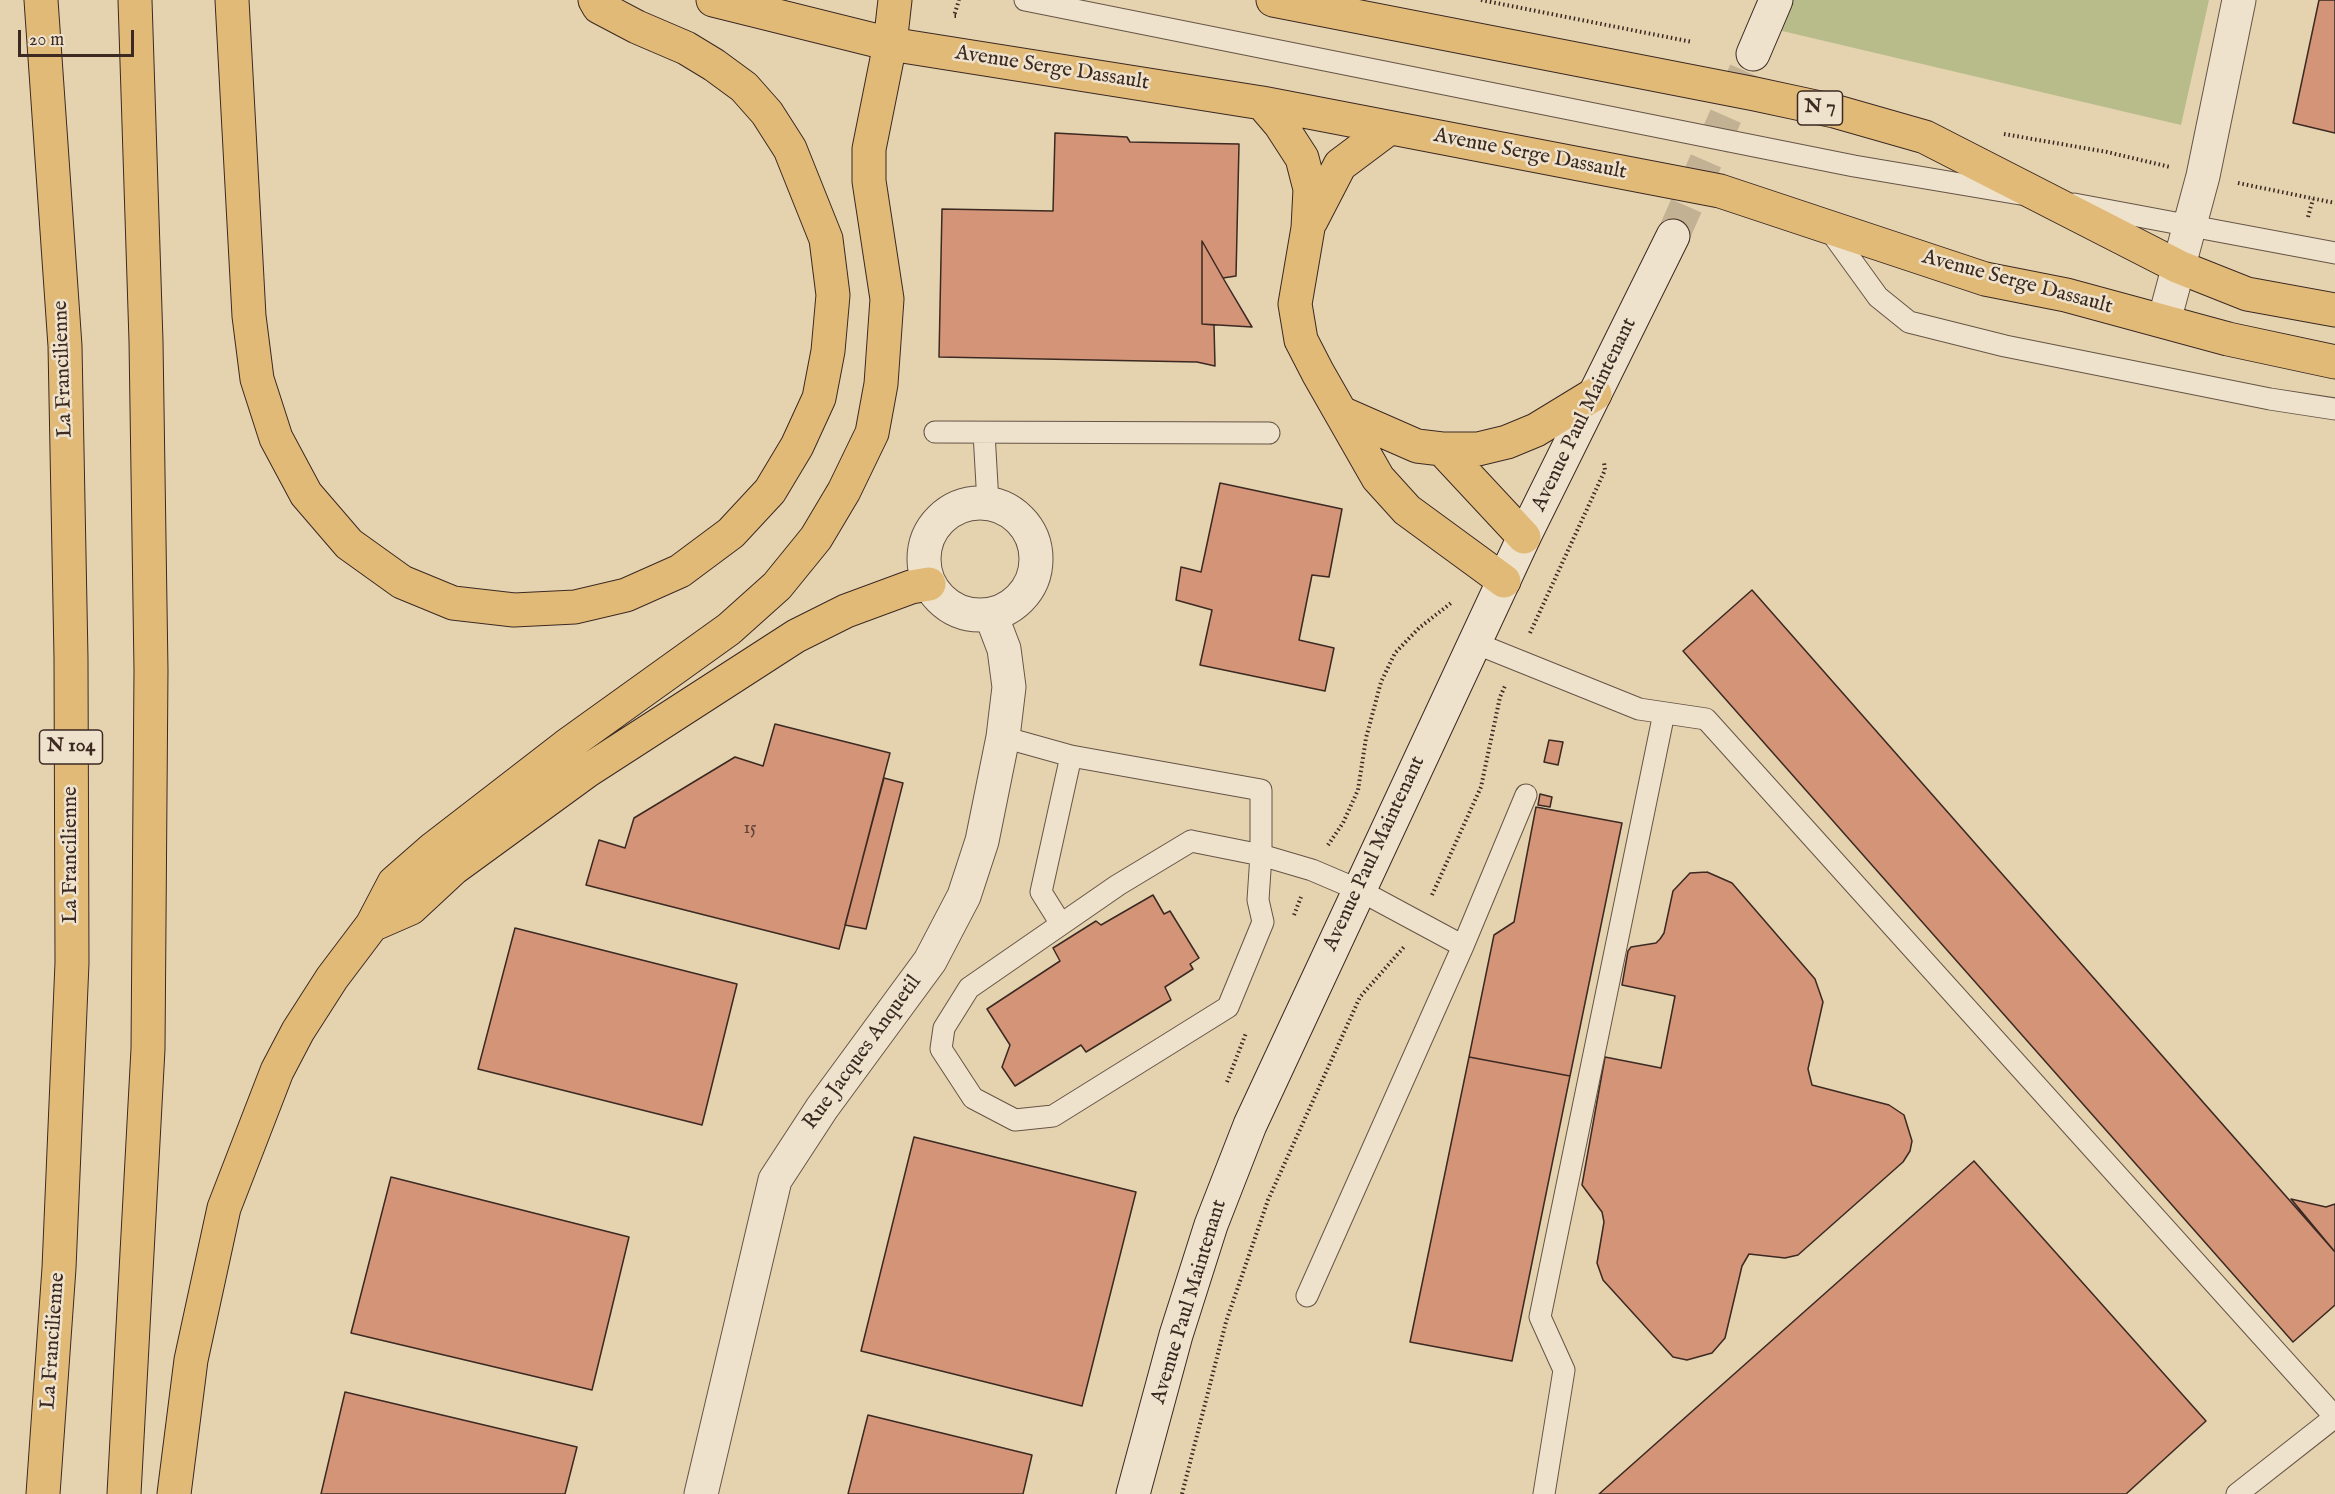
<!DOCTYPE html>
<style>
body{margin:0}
#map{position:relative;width:2335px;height:1494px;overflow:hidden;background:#e5d3b0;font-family:"IM FELL English",serif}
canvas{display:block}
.scale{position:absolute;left:18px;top:30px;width:116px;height:27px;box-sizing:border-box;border:3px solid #3b2922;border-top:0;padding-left:8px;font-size:18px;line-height:21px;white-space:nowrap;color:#3b2922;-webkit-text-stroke:4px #eee2cc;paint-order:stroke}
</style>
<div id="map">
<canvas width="2335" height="1494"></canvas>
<div class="scale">20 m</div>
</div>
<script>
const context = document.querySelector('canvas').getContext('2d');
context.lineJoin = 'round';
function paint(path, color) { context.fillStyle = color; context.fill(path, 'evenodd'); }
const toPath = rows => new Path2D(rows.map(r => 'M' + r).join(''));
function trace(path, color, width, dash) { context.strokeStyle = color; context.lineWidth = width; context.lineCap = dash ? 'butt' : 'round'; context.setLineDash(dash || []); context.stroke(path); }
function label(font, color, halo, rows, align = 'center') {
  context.font = font + ' "IM FELL English",serif'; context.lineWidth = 5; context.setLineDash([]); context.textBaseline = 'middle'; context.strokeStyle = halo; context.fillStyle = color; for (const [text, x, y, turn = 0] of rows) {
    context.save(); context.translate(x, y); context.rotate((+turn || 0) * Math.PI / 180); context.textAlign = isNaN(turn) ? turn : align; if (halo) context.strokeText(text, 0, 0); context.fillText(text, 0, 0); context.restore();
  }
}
paint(toPath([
 [1793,0,2209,0,2181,125,1778,30]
]), '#b7bc8a');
const building = toPath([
 [2319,0,2335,0,2335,133,2293,123,2319,0],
 [1055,133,1127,137,1130,142,1239,144,1236,276,1223,278,1202,241,1202,324,1214,325,1215,366,1197,362,939,357,942,209,1053,211,1055,133],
 [1202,241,1223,278,1252,327,1202,324,1202,241],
 [1220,483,1342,509,1329,577,1312,575,1299,640,1334,648,1325,691,1200,665,1212,610,1176,600,1181,567,1201,572,1220,483],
 [1752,590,2335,1252,2335,1305,2293,1342,1683,651,1752,590],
 [775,724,890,753,839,949,586,885,599,840,625,848,634,818,735,757,763,766,775,724],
 [1549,740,1563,742,1558,765,1544,762,1549,740],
 [884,778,903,783,866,929,845,925,884,778],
 [1540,794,1552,797,1550,807,1538,805,1540,794],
 [1536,807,1622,823,1570,1076,1469,1057,1494,935,1514,922,1536,807],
 [1707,872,1732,883,1815,979,1823,1002,1808,1069,1812,1085,1889,1105,1904,1115,1912,1141,1910,1151,1903,1162,1798,1255,1785,1258,1749,1254,1742,1266,1725,1338,1712,1353,1687,1360,1673,1357,1603,1280,1597,1263,1604,1222,1602,1212,1582,1185,1605,1057,1661,1068,1675,996,1622,985,1628,951,1631,947,1656,943,1660,939,1664,933,1673,891,1690,873,1707,872],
 [1153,895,1164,914,1170,911,1199,958,1190,964,1193,969,1165,987,1171,1000,1086,1052,1081,1045,1015,1086,1002,1067,1010,1045,987,1009,1060,961,1053,948,1096,921,1101,925,1153,895],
 [515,928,737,984,702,1125,478,1069,515,928],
 [1469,1057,1570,1076,1512,1361,1410,1342,1469,1057],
 [914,1137,1136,1192,1082,1406,861,1351,914,1137],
 [1974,1161,2206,1421,2126,1494,1599,1494,1974,1161],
 [391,1177,629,1237,592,1390,351,1333,391,1177],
 [2291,1199,2326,1207,2335,1204,2335,1252,2291,1199],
 [345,1392,577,1447,565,1494,321,1494,345,1392],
 [868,1415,1032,1455,1023,1494,848,1494,868,1415]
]);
paint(building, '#d39478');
trace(building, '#3b2922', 1.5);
trace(toPath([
 [1673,236,1753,54]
]), '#c3b194', 33, [33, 16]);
const lane = toPath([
 [1025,0,1854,166,2020,194],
 [2074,204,2335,253],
 [1828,228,1878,297,1909,322,2005,346,2270,399,2335,409],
 [935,432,1269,433],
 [984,433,988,503],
 [1475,643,1639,709,1706,719,2335,1417,2237,1494],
 [1003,737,1071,756,1261,790,1261,855,1312,870,1359,890,1463,946],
 [1191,841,1261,855,1258,900,1263,922,1228,1007,1053,1116,1015,1120,973,1098,941,1049,944,1028,969,988,1118,885,1191,841],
 [1061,924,1041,892,1071,756],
 [1307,1296,1463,946,1526,795],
 [1544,1494,1564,1370,1540,1317,1664,713]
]);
const street = toPath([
 [2164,321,2203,176,2239,0],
 '924 559a56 56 0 1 1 112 0a56 56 0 1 1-112 0Z',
 [701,1494,775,1180,822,1108,930,961,964,896,982,841,1003,737,1009,687,1004,649,991,615]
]);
const secondary = toPath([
 [1753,54,1776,0],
 [1133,1494,1176,1335,1211,1225,1250,1125,1524,537,1673,236]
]);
const primary = toPath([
 [713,0,890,44,1262,103,1720,191,1985,279,2066,295,2228,339,2335,362],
 [1273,0,1755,94,1834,111,1925,137,2179,267,2247,294,2335,310],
 [1262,103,1280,124,1302,158,1310,189,1308,228,1295,304,1301,340,1318,373,1378,478,1407,510,1504,581],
 [1311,221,1340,165,1388,129],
 [1344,414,1417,446,1442,449,1478,449,1507,442,1536,430,1595,394],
 [1442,449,1524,537]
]);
const highway = toPath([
 [41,0,65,346,71,658,72,963,59,1268,43,1494],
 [232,0,249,316,257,379,276,438,306,494,349,544,402,582,453,603,514,610,575,607,626,595,680,571,731,533,770,491,797,446,819,398,828,351,833,295,826,239,790,149,767,113,744,87,714,65,686,48,637,27,599,7,595,0],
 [372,925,411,908,454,868,587,771,796,636,846,611,911,587,929,584],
 [124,1494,148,1049,151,670,146,341,135,0],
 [174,1494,191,1360,224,1208,277,1071,298,1031,332,978,372,925,394,883,434,848,566,746,729,629,777,586,816,538,844,491,872,433,881,384,887,299,869,181,869,149,890,44,895,0]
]);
trace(lane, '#665446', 23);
trace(street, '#665446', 35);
trace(secondary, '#3b2922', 35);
trace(primary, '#3b2922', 35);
trace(highway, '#3b2922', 35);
trace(toPath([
 [1481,0,1692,42],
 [956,16,954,16,959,0],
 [2004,134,2107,152,2170,167],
 [2238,183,2335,203],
 [2308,217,2313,199],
 [1530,633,1605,470,1604,462],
 [1328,845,1343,823,1358,790,1366,738,1381,682,1395,653,1419,628,1451,603],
 [1432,895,1481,787,1500,697,1505,686],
 [1294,915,1301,897],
 [1227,1082,1246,1033],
 [1182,1494,1226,1322,1268,1200,1360,997,1404,947]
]), '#3b2922', 4, [1.5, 3]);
trace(lane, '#eee2cc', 21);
trace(street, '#eee2cc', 33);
trace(secondary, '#eee2cc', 33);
trace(primary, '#e2ba78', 33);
trace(highway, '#e2ba78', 33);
label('18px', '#614438', null, [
 ["15",750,829]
]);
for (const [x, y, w] of [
 [1820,108,45],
 [71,747,63]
]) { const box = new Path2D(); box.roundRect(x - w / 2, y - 17, w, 34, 4.5); context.fillStyle = '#eee2cc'; context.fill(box); trace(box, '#3b2922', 1.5); }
label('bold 20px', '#3b2922', null, [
 ["N 7",1820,108],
 ["N 104",71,747]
]);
label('21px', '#3b2922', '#eee2cc', [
 ["Avenue Serge Dassault",1052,69,9],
 ["Avenue Serge Dassault",1530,155,11],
 ["Avenue Serge Dassault",2017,283,15],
 ["La Francilienne",64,369,-92],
 ["Avenue Paul Maintenant",1585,415,-64],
 ["Avenue Paul Maintenant",1375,854,-65],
 ["La Francilienne",72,855,-90],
 ["Rue Jacques Anquetil",863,1053,-54],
 ["Avenue Paul Maintenant",1190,1302,-73],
 ["La Francilienne",54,1341,-86]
]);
</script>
